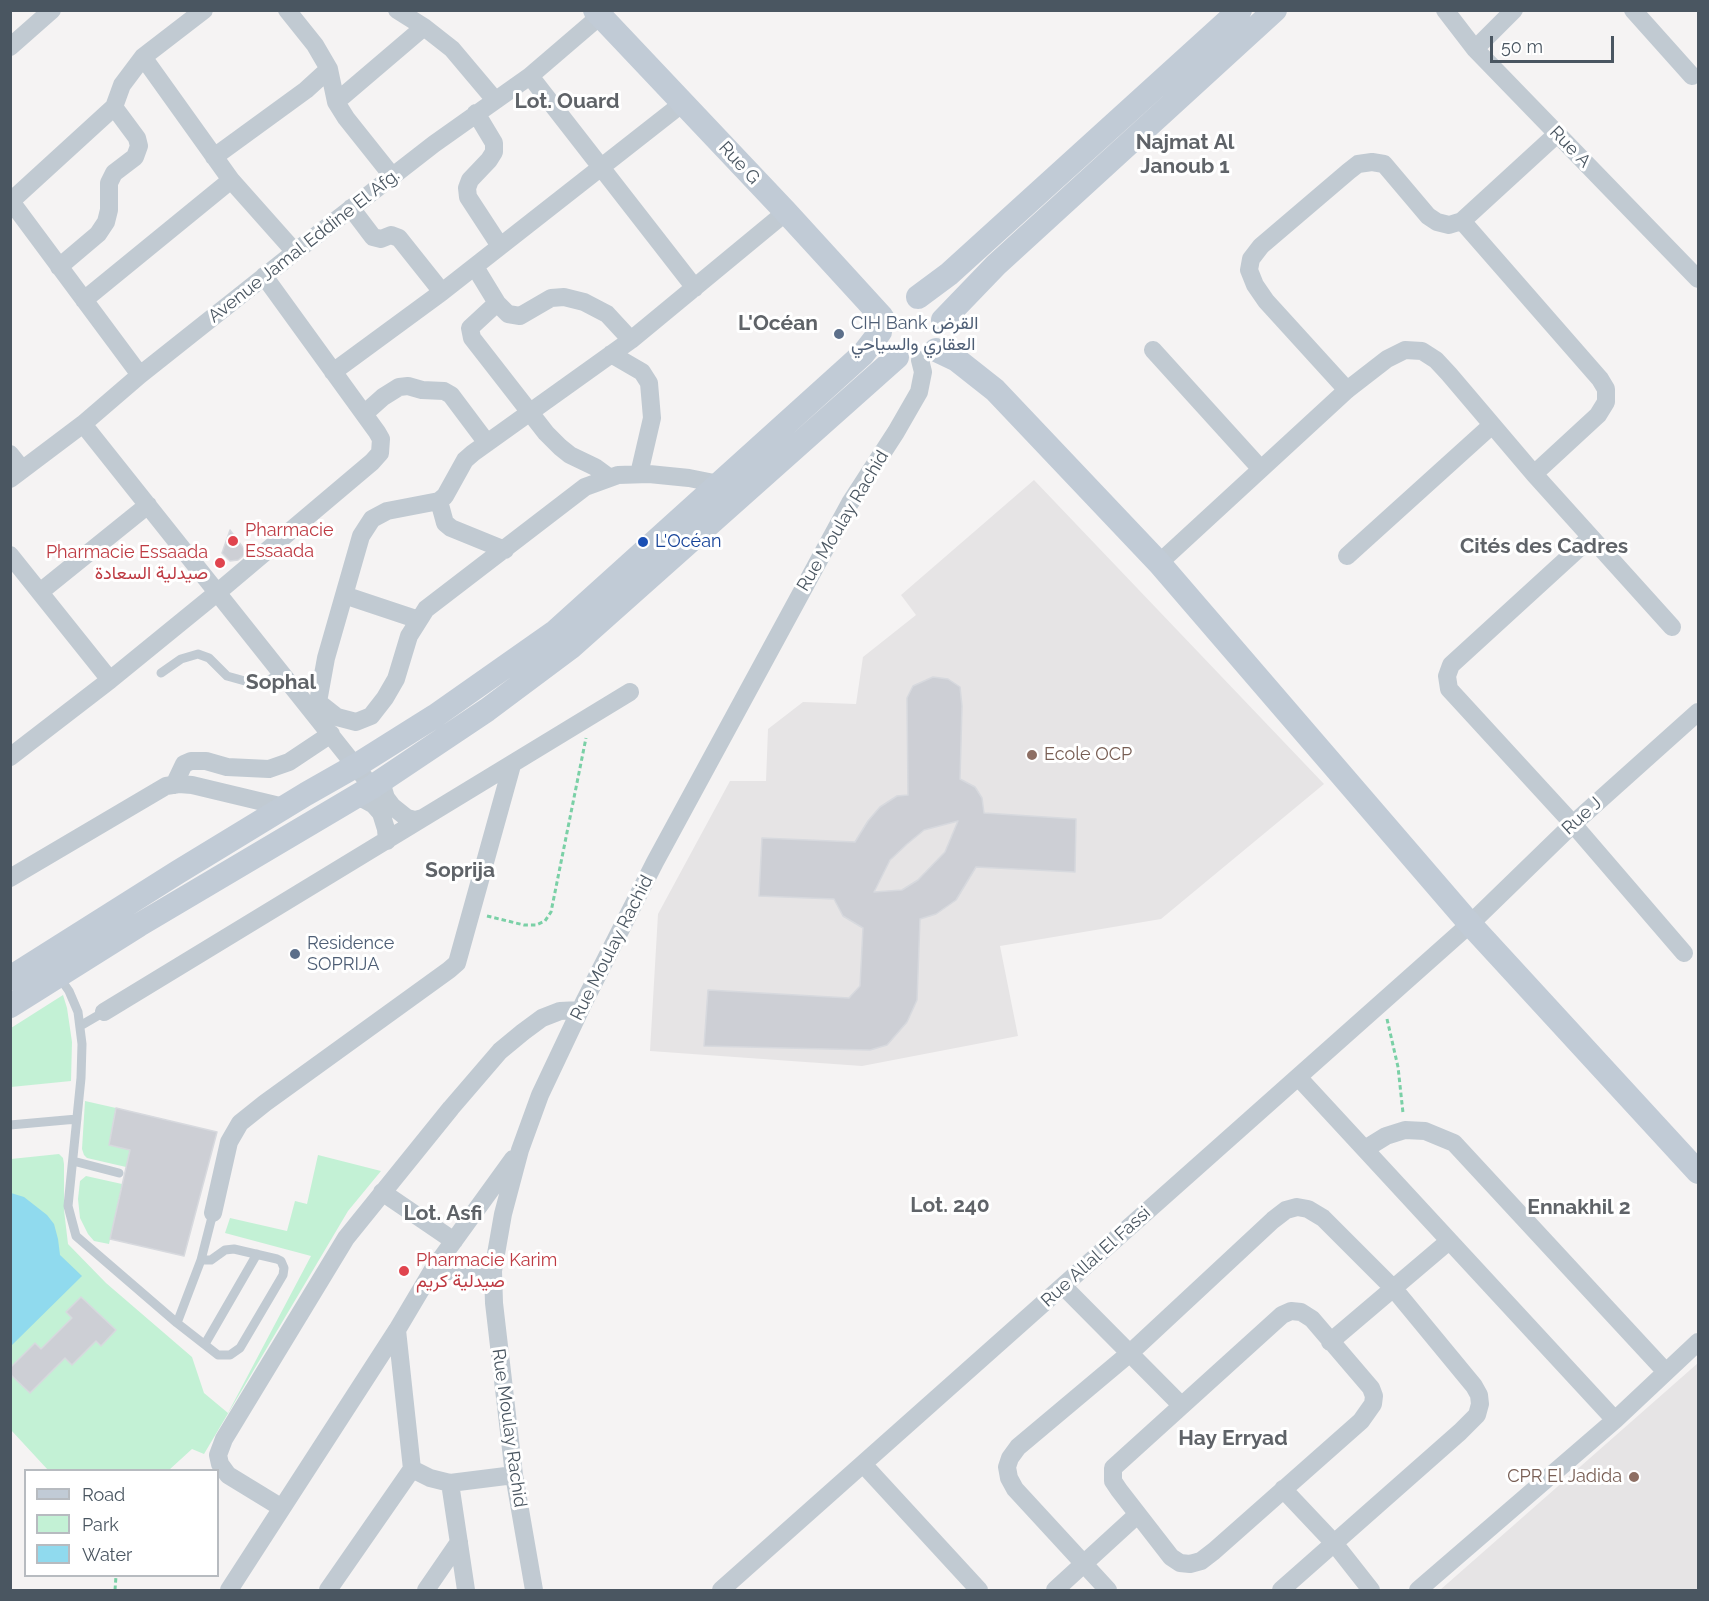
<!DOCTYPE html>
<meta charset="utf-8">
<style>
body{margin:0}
#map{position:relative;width:1709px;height:1601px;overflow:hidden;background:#f5f3f3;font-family:Raleway,sans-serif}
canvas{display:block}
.frame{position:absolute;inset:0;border:12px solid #4a5661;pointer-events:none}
.legend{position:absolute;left:24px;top:1469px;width:195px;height:108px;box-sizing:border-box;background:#fff;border:2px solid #b7bbc0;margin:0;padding:8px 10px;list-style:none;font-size:18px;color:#4a5661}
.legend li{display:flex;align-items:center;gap:12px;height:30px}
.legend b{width:30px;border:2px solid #b7bbc0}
.scale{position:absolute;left:1490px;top:36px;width:124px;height:27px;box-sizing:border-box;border:3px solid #4a5661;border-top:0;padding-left:8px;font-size:18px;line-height:21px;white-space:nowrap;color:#4a5661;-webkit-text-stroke:4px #fff;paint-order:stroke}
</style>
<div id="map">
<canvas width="1709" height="1601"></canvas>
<div class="frame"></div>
<ul class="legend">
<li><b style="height:8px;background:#c1cbd6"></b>Road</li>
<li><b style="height:16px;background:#c3f1d5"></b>Park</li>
<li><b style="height:16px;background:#90daee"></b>Water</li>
</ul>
<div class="scale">50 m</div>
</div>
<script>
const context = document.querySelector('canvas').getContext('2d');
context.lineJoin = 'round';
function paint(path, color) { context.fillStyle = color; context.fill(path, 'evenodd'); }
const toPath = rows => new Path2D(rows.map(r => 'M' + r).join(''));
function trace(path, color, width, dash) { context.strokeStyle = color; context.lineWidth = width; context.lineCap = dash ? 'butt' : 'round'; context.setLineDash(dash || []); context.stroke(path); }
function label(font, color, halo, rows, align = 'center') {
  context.font = font + ' Raleway,Vazirmatn,sans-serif'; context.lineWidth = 6; context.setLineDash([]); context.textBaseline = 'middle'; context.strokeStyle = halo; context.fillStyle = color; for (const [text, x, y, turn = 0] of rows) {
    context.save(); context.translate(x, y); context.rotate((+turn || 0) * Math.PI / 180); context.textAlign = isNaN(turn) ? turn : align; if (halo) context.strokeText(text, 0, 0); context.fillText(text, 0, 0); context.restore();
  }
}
paint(toPath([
 [1034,480,1324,784,1161,919,1000,946,1018,1036,862,1066,650,1051,658,914,730,781,766,781,768,729,803,702,856,704,863,657,916,615,901,595],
 [1698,1363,1698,1590,1440,1590]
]), '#e6e4e5');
paint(toPath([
 [63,995,67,1008,72,1042,71,1081,11,1087,11,1028],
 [85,1101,116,1108,109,1145,130,1150,126,1167,87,1158,84,1155,82,1149],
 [59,1154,63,1158,64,1164,64,1210,68,1244,106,1283,192,1357,204,1393,228,1413,311,1256,225,1233,230,1218,287,1231,295,1201,307,1204,318,1155,381,1171,348,1211,204,1454,192,1449,169,1470,48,1470,11,1430,11,1159],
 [86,1176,122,1184,109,1244,94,1241,88,1234,80,1218,78,1199,80,1181]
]), '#c3f1d5');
paint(toPath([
 [11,1193,24,1197,47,1215,54,1224,58,1239,60,1255,82,1276,11,1346]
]), '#90daee');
const building = toPath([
 [230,530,247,553,238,560,230,561,222,553,230,530],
 [933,677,948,679,960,687,962,706,960,779,975,787,982,798,984,813,1076,819,1075,872,976,867,956,900,936,914,920,919,917,1000,907,1022,887,1045,870,1050,704,1046,708,990,849,998,860,986,863,928,843,916,834,899,759,896,762,838,855,842,868,821,880,807,897,796,908,795,907,698,913,686,933,677],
 [958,821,945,852,918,880,902,890,874,892,890,860,907,844,924,830,958,821],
 [116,1108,217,1132,184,1256,110,1239,130,1150,109,1145,116,1108],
 [81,1297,116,1330,101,1346,96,1341,72,1365,65,1358,30,1393,10,1374,10,1368,35,1343,41,1349,72,1318,66,1312,81,1297]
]);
paint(building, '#cdcfd5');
trace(building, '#d7d9de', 1.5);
trace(toPath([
 [487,916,524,925,536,925,545,921,551,912,586,738],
 [1387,1019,1398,1067,1403,1113],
 [115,1590,116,1576]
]), '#7ad0a6', 3, [4.5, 3]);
trace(toPath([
 [161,673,181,659,198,654,209,658,227,676,252,683,263,683,282,673],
 [59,977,69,991,78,1012,82,1044,81,1078,68,1206,76,1236,177,1323,218,1355,230,1355,240,1348,283,1275,284,1268,281,1261,277,1259,234,1249,225,1250,211,1260,201,1260],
 [80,1026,104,1012],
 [10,1125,77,1119],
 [73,1161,119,1173],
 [177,1323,201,1260,213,1213],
 [205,1344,257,1254]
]), '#c1cad2', 9);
trace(toPath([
 [287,10,315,45,329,69,336,102,346,118,393,177],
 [397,10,424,27,452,49,495,100],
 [1445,10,1475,49,1698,279],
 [1633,10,1692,76],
 [10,47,52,10],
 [1475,49,1514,10],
 [143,57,231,180,295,252],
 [530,76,695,288],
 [336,102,424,27],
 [114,107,122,85,143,57,204,10],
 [476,113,494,143,494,152,489,160,470,180,467,188,468,197,500,246],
 [214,157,306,90,329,69],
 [10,200,140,375],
 [10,202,114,107,137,138,139,146,135,157,114,173,109,183,109,210,106,222,98,234,59,267],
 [351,208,373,237,381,239,391,235,399,238,442,292],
 [1462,221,1600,379,1606,389,1606,402,1598,415,1534,474],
 [475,267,497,303,508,314,520,316,551,298,564,297,584,302,607,314,631,340],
 [84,300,231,180],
 [497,303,470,328,472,338,546,433,560,447,570,455,595,467,610,478],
 [1153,350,1260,468],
 [611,354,642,372,649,383,652,418,639,474],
 [333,372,442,292,683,103],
 [1347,390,1266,301,1255,285,1249,270,1251,259,1261,246,1349,171,1358,164,1372,162,1384,164,1428,216,1437,222,1449,225,1462,221,1557,134],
 [364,414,383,397,399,387,408,386,422,390,444,391,451,395,487,443],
 [83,424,372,787],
 [10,454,22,469],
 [10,479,83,424,140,375,295,252,434,144,530,76,600,16],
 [439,501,445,523,451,528,505,550],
 [1590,538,1451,665,1447,676,1449,689,1573,824,1684,953],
 [10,555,110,680],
 [1347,556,1492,425],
 [1159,563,1347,390,1387,359,1405,350,1422,351,1436,360,1449,374,1534,474,1672,627],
 [40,592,148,505],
 [344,595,419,620],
 [318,702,337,717,356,722,371,716,385,698,396,679,409,636,426,609,585,487,618,475,649,474,689,478,719,484],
 [318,717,318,702,326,658,361,536,372,519,387,511,439,501,445,496,465,460,473,453,631,340,786,212],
 [10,757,110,680,218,592,372,462,380,453,381,439,377,432,264,276],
 [384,778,383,788,386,798,392,806,407,818,415,820,423,818],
 [174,785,184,764,191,761,206,761,227,767,269,769,289,762,331,734],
 [355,797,365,800,374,805,381,813,386,829,387,841],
 [10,878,166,786,179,784,192,785,284,807],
 [104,1012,630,692],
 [1298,1077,1615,1420],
 [1365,1149,1386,1136,1405,1130,1425,1131,1454,1143,1666,1372],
 [382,1192,454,1241],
 [213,1213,229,1142,240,1123,265,1103,449,970,457,963,512,765],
 [432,1271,493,1271],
 [1063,1286,1181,1405],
 [1291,1311,1301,1312,1312,1319,1371,1388,1374,1396,1373,1404,1361,1421,1214,1551,1201,1561,1190,1564,1180,1563,1171,1557,1119,1490,1113,1481,1113,1468,1282,1315,1291,1311],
 [397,1330,412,1469,430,1478,450,1483,514,1475],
 [1330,1342,1449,1241],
 [863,1464,979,1590],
 [450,1483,466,1590],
 [1283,1489,1334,1543,1371,1590],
 [282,1508,228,1475,220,1464,218,1455,224,1439,346,1238,451,1108,500,1051,523,1032,542,1018,560,1011,580,1010],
 [229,1590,397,1330,432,1271,513,1159],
 [328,1590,412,1469],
 [426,1590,459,1542],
 [534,1590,514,1475,494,1303,493,1271,503,1214,520,1150,540,1095,584,1002,655,862,850,503,896,432,919,392,923,372,920,360],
 [721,1590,1470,924,1573,824,1698,712],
 [1055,1590,1137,1515],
 [1108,1590,1015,1489,1009,1478,1007,1467,1010,1458,1018,1447,1130,1353,1273,1220,1286,1210,1297,1207,1308,1209,1323,1218,1394,1289,1474,1386,1479,1395,1480,1404,1477,1415,1460,1432,1281,1590],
 [1418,1590,1615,1420,1698,1342]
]), '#c1cad2', 18);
trace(toPath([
 [595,10,786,212,882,317],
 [918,297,949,274,1240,10],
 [943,320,996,265,1275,10],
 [936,350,957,360,995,390,1159,563,1470,924,1698,1172],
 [10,978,178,872,306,794,357,765,435,716,556,631,863,354,880,332],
 [10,1006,139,925,372,787,487,710,570,648,897,357]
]), '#c1cbd6', 24);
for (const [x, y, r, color] of [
 [839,334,6,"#5c6f8a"],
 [233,541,6,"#e0444e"],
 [643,542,6,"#1a4fb4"],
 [220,563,6,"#e0444e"],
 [1032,755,6,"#8d6e63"],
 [295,954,6,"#5c6f8a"],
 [404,1271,6,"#e0444e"],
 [1634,1477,6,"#8d6e63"]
]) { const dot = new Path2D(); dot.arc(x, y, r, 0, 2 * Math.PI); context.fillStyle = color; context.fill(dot); trace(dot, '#fff', 2); }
label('18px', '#4a5661', '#fff', [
 ["Rue A",1570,147,46],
 ["Rue G",739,163,47],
 ["Avenue Jamal Eddine El Afg.",304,246,-38],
 ["Rue Moulay Rachid",843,521,-59],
 ["Rue J",1582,816,-42],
 ["Rue Moulay Rachid",612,948,-63],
 ["Rue Allal El Fassi",1096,1257,-42],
 ["Rue Moulay Rachid",509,1428,82]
]);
label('18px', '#4e5e75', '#fff', [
 ["CIH Bank القرض",851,324],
 ["العقاري والسياحي",851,345],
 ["Residence",307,944],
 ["SOPRIJA",307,965]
], 'left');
label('18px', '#be3a42', '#fff', [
 ["Pharmacie",245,531],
 ["Essaada",245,552],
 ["Pharmacie Essaada",208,553,"right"],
 ["صيدلية السعادة",208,574,"right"],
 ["Pharmacie Karim",416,1261],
 ["صيدلية كريم",416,1282]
], 'left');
label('18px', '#164399', '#fff', [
 ["L'Océan",655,542]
], 'left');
label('18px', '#785e54', '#fff', [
 ["Ecole OCP",1044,755],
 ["CPR El Jadida",1622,1477,"right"]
], 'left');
label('bold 21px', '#5f6368', '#fff', [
 ["Lot. Ouard",567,102],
 ["Najmat Al",1185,143],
 ["Janoub 1",1185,167],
 ["L'Océan",778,324],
 ["Cités des Cadres",1544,547],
 ["Sophal",281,683],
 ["Soprija",460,871],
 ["Lot. 240",950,1206],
 ["Ennakhil 2",1579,1208],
 ["Lot. Asfi",443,1214],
 ["Hay Erryad",1233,1439]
]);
</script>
